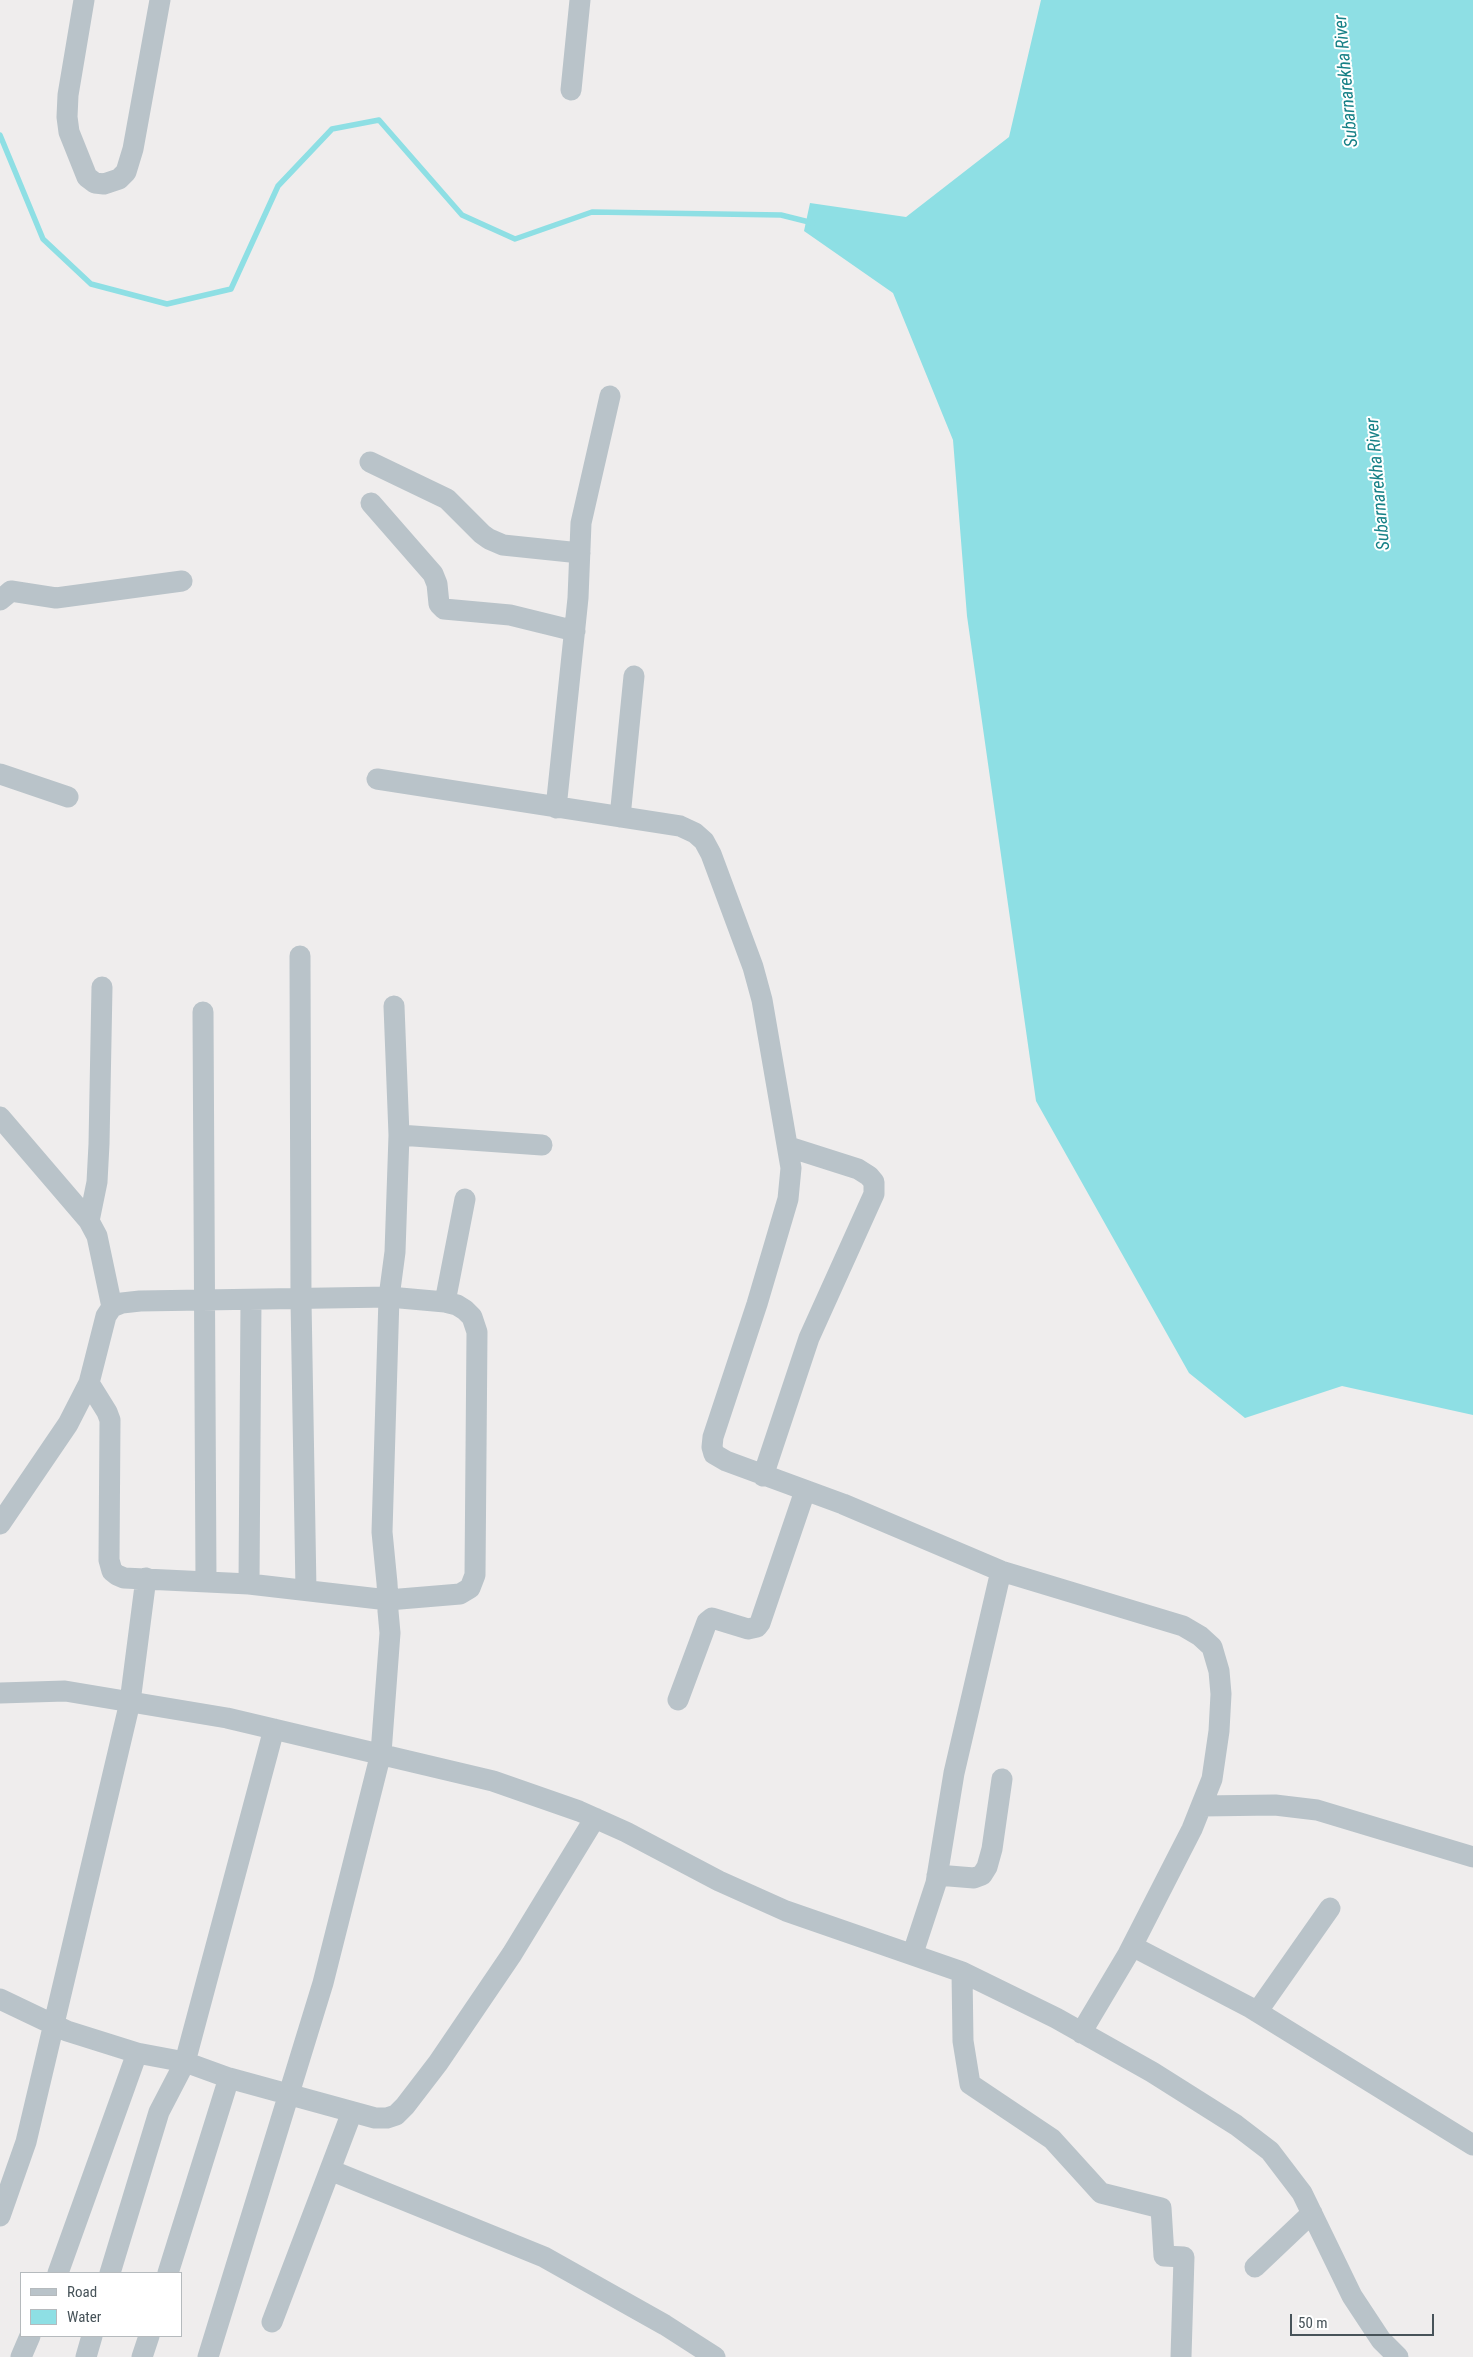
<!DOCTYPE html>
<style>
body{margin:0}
#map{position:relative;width:1473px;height:2357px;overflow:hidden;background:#efeded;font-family:"Roboto Condensed",sans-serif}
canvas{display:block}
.legend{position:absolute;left:20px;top:2272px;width:162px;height:65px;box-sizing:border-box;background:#fff;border:1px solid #b5babd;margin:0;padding:6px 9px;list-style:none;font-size:15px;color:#475359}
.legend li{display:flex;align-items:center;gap:10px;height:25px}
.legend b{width:25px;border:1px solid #b5babd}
.scale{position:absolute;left:1290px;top:2314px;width:144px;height:22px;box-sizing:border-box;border:2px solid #475359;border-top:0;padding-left:6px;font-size:15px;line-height:18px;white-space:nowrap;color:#475359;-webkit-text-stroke:4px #fff;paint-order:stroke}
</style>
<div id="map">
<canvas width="1473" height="2357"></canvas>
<ul class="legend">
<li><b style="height:6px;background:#b9c3c9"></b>Road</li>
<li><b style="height:14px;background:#8edfe4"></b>Water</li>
</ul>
<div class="scale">50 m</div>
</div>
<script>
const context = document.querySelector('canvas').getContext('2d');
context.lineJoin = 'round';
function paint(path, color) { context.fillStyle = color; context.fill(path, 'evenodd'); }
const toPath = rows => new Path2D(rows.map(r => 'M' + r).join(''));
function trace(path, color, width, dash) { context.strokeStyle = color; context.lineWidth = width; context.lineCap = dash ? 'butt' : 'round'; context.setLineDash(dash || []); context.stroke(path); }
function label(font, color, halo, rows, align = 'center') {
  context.font = font + ' "Roboto Condensed",sans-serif'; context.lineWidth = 4; context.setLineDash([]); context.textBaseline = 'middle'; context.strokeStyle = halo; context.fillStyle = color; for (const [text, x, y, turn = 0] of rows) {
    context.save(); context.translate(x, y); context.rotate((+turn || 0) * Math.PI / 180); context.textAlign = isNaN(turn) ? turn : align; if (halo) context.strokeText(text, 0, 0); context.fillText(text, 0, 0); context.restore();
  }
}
paint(toPath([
 [1041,0,1473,0,1473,1415,1342,1386,1245,1418,1189,1373,1036,1101,967,616,953,440,893,293,804,231,810,203,906,217,1009,137]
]), '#8edfe4');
trace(toPath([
 [0,135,43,239,91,284,167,304,231,289,278,186,332,129,379,120,462,215,515,239,592,212,781,215,813,223]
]), '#8edfe4', 5.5);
trace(toPath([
 [84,0,68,95,67,117,69,132,87,177,95,183,104,184,119,179,126,172,133,149,160,0],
 [571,90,580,0],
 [370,462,447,499,482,534,489,539,503,545,580,553],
 [371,503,433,574,437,584,439,604,444,609,510,615,575,631],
 [0,600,11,591,56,598,182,581],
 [0,774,68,797],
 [377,779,680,826,695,833,704,841,711,854,753,967,762,1000,791,1168,788,1199,757,1304,713,1437,712,1447,714,1454,726,1461,843,1504,1001,1571,1183,1626,1200,1636,1212,1647,1219,1671,1221,1694,1219,1731,1212,1779,1192,1829,1128,1954,1081,2033],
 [556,808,578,598,581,523,610,396],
 [620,817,634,676],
 [300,956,301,1300,306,1590],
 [203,1012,206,1581],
 [0,1117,89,1221,97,1236,112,1307],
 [399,1135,542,1145],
 [89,1221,97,1182,99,1144,102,987],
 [445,1302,465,1199],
 [89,1383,107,1412,110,1420,109,1560,112,1571,117,1575,124,1578,249,1584,388,1600,460,1594,470,1588,475,1575,477,1332,472,1317,465,1310,457,1305,445,1302,389,1297,382,1532,387,1583,388,1600,388,1611,390,1633,381,1753,323,1983,208,2357],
 [763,1476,809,1338,874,1194,874,1182,869,1176,858,1169,789,1147],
 [0,1524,68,1424,89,1383,106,1316,112,1307,122,1303,140,1301,389,1297,395,1252,399,1135,394,1006],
 [249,1584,251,1300],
 [0,1693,65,1691,227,1718,493,1781,579,1811,626,1832,719,1881,786,1911,962,1972,1056,2018,1152,2072,1236,2125,1270,2151,1302,2193,1352,2296,1381,2340,1398,2357],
 [678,1700,707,1622,712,1618,748,1629,757,1627,760,1623,805,1491],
 [1202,1806,1275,1805,1317,1810,1473,1857],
 [937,1875,974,1878,982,1875,987,1867,992,1849,1002,1779],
 [1132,1946,1251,2008,1473,2145],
 [913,1953,936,1883,954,1773,1001,1571],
 [962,1972,963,2041,970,2084,1052,2139,1101,2193,1161,2208,1164,2256,1184,2257,1181,2357],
 [0,1999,67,2031,137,2053,185,2062,229,2078,375,2118,387,2118,396,2115,405,2106,438,2063,512,1954,595,1818],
 [1257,2012,1330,1908],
 [330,2170,544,2257,665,2325,715,2357],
 [0,2216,26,2142,130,1702,146,1578],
 [1255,2267,1312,2213],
 [58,2273,137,2053],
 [110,2273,159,2112,185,2062,274,1729],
 [168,2273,229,2078],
 [272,2322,352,2112],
 [21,2357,30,2336],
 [86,2357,92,2336],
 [142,2357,149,2336]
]), '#b9c3c9', 21);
label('italic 18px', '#168086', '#fff', [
 ["Subarnarekha River",1347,81,-95],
 ["Subarnarekha River",1379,484,-95]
]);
</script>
